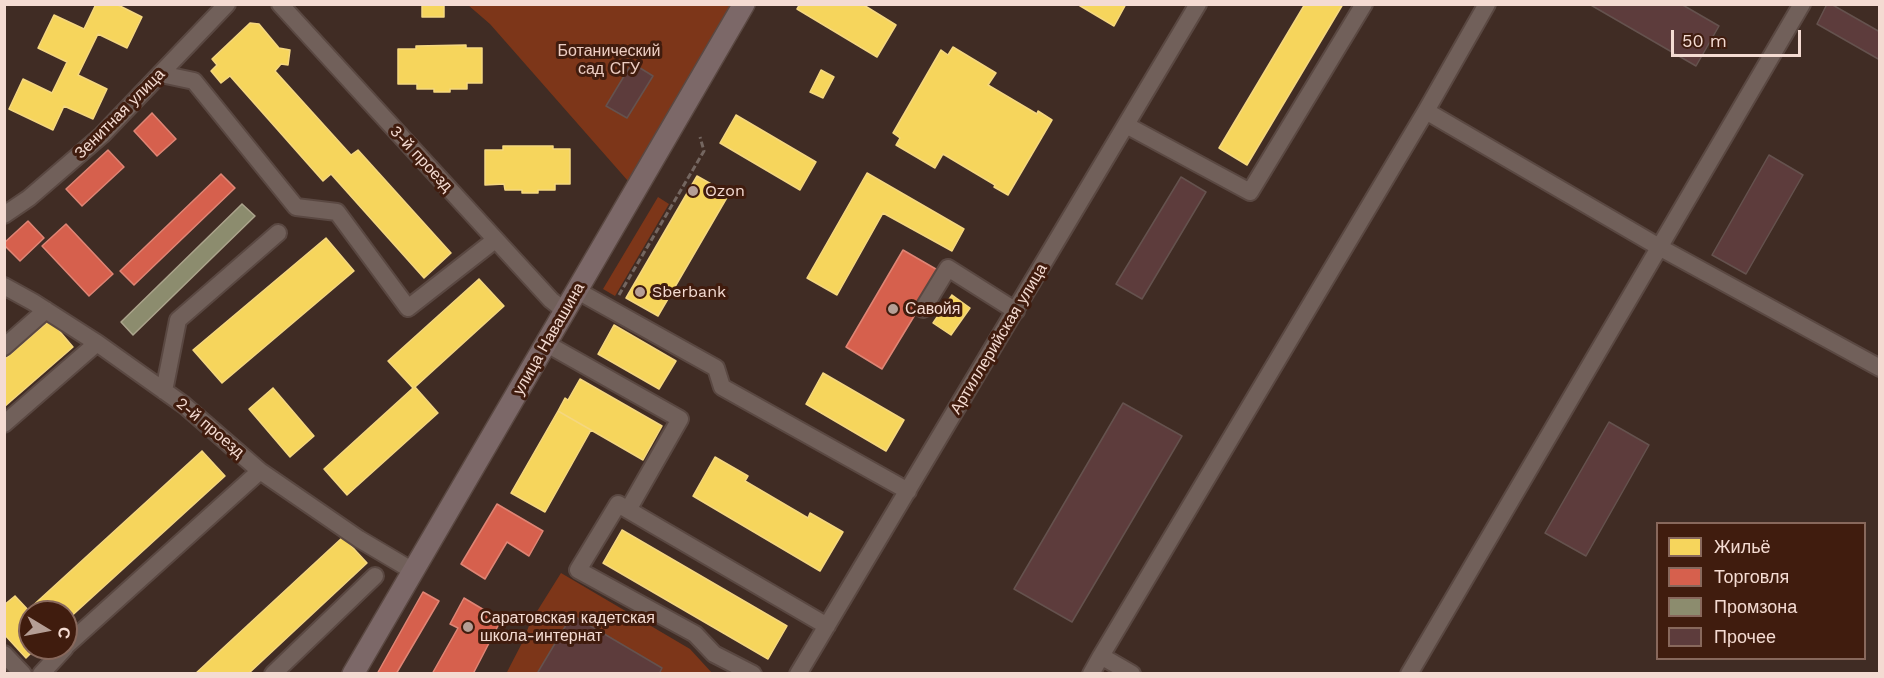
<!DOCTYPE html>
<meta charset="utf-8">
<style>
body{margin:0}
#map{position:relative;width:1884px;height:678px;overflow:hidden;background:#402c24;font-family:"Work Sans",sans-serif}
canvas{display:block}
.frame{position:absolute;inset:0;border:6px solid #f4dbd2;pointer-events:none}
.legend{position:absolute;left:1656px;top:522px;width:210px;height:138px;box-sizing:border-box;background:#401c0e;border:2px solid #88685c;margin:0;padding:8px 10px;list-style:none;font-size:18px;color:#f4dbd2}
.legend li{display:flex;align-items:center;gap:12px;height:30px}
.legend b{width:30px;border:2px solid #88685c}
.north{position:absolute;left:18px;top:600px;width:60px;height:60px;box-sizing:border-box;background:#401c0e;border:2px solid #88685c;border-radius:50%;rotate:100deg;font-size:16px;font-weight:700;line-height:24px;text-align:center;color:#f4dbd2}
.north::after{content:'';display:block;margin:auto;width:21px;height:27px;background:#b59e95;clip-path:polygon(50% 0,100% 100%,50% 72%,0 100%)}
.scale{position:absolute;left:1671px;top:30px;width:130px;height:27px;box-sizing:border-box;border:3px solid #f4dbd2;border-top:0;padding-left:8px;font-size:18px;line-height:21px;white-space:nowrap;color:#f4dbd2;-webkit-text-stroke:4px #401c0e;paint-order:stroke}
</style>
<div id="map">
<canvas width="1884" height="678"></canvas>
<div class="frame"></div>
<ul class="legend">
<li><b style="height:16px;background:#f6d55c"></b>Жильё</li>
<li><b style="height:16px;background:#d6604d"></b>Торговля</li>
<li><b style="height:16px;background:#8c8c6e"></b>Промзона</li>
<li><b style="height:16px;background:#5d3c3c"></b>Прочее</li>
</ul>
<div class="north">С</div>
<div class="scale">50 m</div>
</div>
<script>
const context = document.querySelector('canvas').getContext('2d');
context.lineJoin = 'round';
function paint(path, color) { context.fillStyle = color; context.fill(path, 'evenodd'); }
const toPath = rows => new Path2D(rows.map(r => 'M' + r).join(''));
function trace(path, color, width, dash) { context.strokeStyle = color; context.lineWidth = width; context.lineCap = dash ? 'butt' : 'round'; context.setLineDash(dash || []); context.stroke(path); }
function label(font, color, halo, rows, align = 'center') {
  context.font = font + ' "Work Sans",sans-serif'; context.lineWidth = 6; context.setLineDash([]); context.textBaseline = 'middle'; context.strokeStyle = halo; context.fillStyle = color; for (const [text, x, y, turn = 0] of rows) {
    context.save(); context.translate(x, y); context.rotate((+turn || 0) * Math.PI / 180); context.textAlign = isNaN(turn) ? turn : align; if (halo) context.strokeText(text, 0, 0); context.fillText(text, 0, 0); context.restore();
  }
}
paint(toPath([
 [468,5,732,5,628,181,490,24],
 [658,197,669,204,615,296,603,289],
 [561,573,690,649,712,673,506,674,522,643,531,621]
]), '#7d3619');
const homes = toPath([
 [96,4,116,4,142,17,127,48,98,34,78,75,107,89,93,119,64,106,53,130,9,109,23,79,52,93,67,62,38,48,54,15,84,29,96,4],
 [422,4,444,4,444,17,422,17,422,4],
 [800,4,862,4,896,25,877,57,797,9,800,4],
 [1077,4,1126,4,1114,26,1077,4],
 [1305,4,1343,4,1247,165,1219,148,1305,4],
 [250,23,259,24,279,48,290,50,288,65,281,64,275,71,351,155,358,150,451,253,424,278,331,174,323,181,230,76,221,83,211,71,217,65,212,59,250,23],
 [466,45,466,48,482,48,482,83,467,83,467,89,450,89,450,92,434,92,434,89,417,89,417,84,398,84,398,49,416,49,416,46,466,45],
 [953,47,996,73,988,85,1037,114,1038,111,1052,120,1008,195,994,187,995,185,943,154,935,168,896,145,900,138,893,133,941,50,948,55,953,47],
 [821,70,834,77,823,98,810,92,821,70],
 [736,115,816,162,800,190,720,143,736,115],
 [503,146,553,146,553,149,570,149,570,184,555,184,555,190,538,190,538,193,522,193,522,190,505,190,504,184,485,185,485,150,503,150,503,146],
 [867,173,964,229,952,251,883,213,837,295,807,278,867,173],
 [697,176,729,194,658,316,626,298,697,176],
 [326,238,354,271,222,383,193,350,326,238],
 [479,279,504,306,415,387,438,413,347,495,324,469,413,388,388,361,479,279],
 [952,295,970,308,951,335,933,323,952,295],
 [50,320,73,347,4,407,4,360,50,320],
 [614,325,676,361,659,389,598,354,614,325],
 [823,373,904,420,886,451,806,404,823,373],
 [580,379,662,426,643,460,558,411,565,398,568,400,580,379],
 [273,388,314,436,290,457,249,409,273,388],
 [558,411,591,430,545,512,511,493,558,411],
 [202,451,225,476,66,621,66,612,30,612,28,610,202,451],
 [715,457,748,476,745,481,808,518,810,513,843,532,820,571,693,496,715,457],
 [622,530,787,626,768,659,603,563,622,530],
 [343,537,367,563,248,674,195,674,343,537],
 [15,596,30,612,30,648,36,648,26,658,4,634,4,605,15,596]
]);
paint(homes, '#f6d55c');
trace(homes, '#f5d77f', 1.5);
const shops = toPath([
 [152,113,176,139,157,156,134,131,152,113],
 [108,150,124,167,82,206,66,189,108,150],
 [221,174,235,188,134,285,120,271,221,174],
 [28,221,44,238,20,261,4,245,4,243,28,221],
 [66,224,113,274,89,296,42,246,66,224],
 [903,250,941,272,882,369,846,347,903,250],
 [497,504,543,531,529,556,507,542,485,579,461,564,497,504],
 [423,592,439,601,396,674,377,674,423,592],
 [464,598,501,620,473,674,432,674,458,628,450,624,464,598]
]);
paint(shops, '#d6604d');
trace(shops, '#df8575', 1.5);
const industry = toPath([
 [242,204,255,216,133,335,121,322,242,204]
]);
paint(industry, '#8c8c6e');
trace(industry, '#aba48c', 1.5);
const building = toPath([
 [1589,4,1681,4,1719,26,1696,66,1589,4],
 [1827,4,1831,4,1880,32,1880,60,1817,24,1827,4],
 [632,63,653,76,627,118,606,106,632,63],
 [1769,155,1803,175,1746,274,1712,255,1769,155],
 [1181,177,1206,192,1142,299,1116,284,1181,177],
 [1123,403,1182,436,1072,622,1014,589,1123,403],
 [1609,422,1649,445,1586,556,1545,533,1609,422],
 [572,615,662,668,659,674,541,674,538,672,572,615]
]);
paint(building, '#5d3c3c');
trace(building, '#65524e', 1.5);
const minor = toPath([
 [280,4,551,300,565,311],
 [161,74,194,81,296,207,337,212,408,308,495,240],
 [1426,111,1659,247,1880,368],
 [1126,125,1250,192,1364,4],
 [4,215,29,198,102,135,227,4],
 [4,286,33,302,97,343,184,405,260,471,359,539,413,571],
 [576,290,716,368,722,387,908,491],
 [923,309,948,268,1016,311],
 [547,344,680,419,628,510],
 [4,347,46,310],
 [164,391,178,320,278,233],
 [4,424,97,343],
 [66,646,260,471],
 [4,654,23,674],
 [41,674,65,648],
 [273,674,375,576],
 [753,674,714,654,695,634,578,570,618,504,827,626],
 [798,674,1198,4],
 [1091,674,1101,656],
 [1132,674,1101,656,1426,111,1487,4],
 [1409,674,1802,4]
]);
const major = toPath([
 [353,674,744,4]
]);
trace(minor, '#5a4842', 20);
trace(major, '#5a4842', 24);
trace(toPath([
 [619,295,704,151,700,137]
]), '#746660', 3, [6, 3]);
trace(minor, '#71605a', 16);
trace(major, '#7c6868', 21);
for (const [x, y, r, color] of [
 [693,191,6,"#b59e95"],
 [640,292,6,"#b59e95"],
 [893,309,6,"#b59e95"],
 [468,627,6,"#b59e95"]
]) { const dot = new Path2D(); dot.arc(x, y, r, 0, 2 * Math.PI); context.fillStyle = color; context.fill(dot); trace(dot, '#401c0e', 2); }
label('16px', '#eccdc2', '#401c0e', [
 ["Ботанический",609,51],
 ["сад СГУ",609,69]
]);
label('16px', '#f4dbd2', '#401c0e', [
 ["Зенитная улица",120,114,-45],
 ["3-й проезд",421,159,47],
 ["улица Навашина",549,339,-60],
 ["Артиллерийская улица",999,339,-59],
 ["2-й проезд",210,428,40]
]);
label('16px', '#f4dbd2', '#401c0e', [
 ["Ozon",705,191],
 ["Sberbank",652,292],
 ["Савойя",905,309],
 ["Саратовская кадетская",480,618],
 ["школа-интернат",480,636]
], 'left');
</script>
